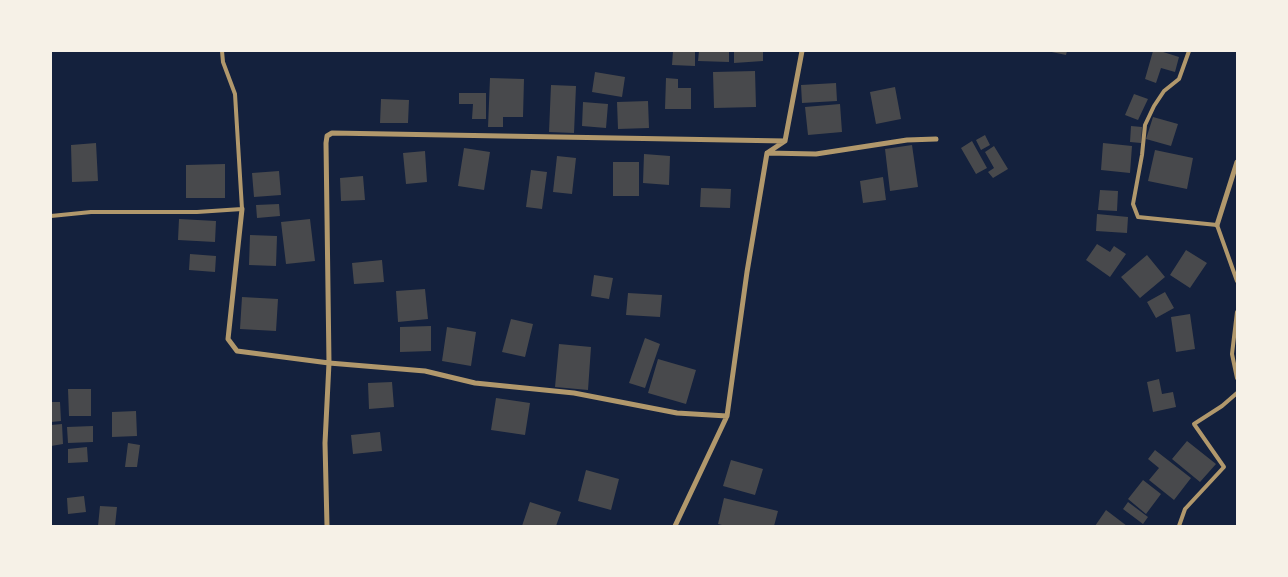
<!DOCTYPE html>
<style>
body{margin:0}
#map{position:relative;width:1288px;height:577px;overflow:hidden;background:#14213d;font-family:Commissioner,sans-serif}
canvas{display:block}
.frame{position:absolute;inset:0;border:52px solid #f6f1e7;pointer-events:none}
</style>
<div id="map">
<canvas width="1288" height="577"></canvas>
<div class="frame"></div>
</div>
<script>
const context = document.querySelector('canvas').getContext('2d');
context.lineJoin = 'round';
function paint(path, color) { context.fillStyle = color; context.fill(path, 'evenodd'); }
const toPath = rows => new Path2D(rows.map(r => 'M' + r).join(''));
function trace(path, color, width, dash) { context.strokeStyle = color; context.lineWidth = width; context.lineCap = dash ? 'butt' : 'round'; context.setLineDash(dash || []); context.stroke(path); }
paint(toPath([
 [673,51,695,51,695,66,672,65],
 [699,51,729,51,729,62,698,61],
 [734,51,763,51,763,61,734,63],
 [1047,51,1067,51,1066,55],
 [1153,51,1160,51,1179,57,1175,72,1161,68,1156,83,1145,79],
 [755,71,756,107,714,108,713,72],
 [595,72,625,77,622,97,592,92],
 [490,78,524,79,523,117,503,117,503,127,488,127],
 [666,78,678,79,678,88,691,88,691,109,665,109],
 [836,83,837,101,802,103,801,85],
 [551,85,576,86,574,133,549,132],
 [895,87,901,119,876,124,870,92],
 [459,93,486,93,486,119,472,119,473,104,459,104],
 [1134,94,1148,99,1138,120,1125,115],
 [381,99,409,100,408,123,380,123],
 [648,101,649,128,618,129,617,102],
 [583,102,608,104,606,128,582,126],
 [840,104,842,132,808,135,805,107],
 [1153,117,1178,124,1171,146,1146,139],
 [1131,126,1142,127,1141,143,1130,142],
 [985,135,990,145,981,150,976,140],
 [972,141,987,168,976,174,961,148],
 [96,143,98,181,72,182,71,145],
 [1103,143,1132,146,1130,173,1101,170],
 [912,145,918,187,890,191,885,149],
 [994,146,1008,169,993,178,988,172,994,168,985,152],
 [464,148,490,152,484,190,458,186],
 [1155,150,1193,158,1187,189,1148,181],
 [425,151,427,182,406,184,403,153],
 [644,154,670,156,669,185,643,183],
 [557,156,576,158,572,194,553,192],
 [613,162,639,162,639,196,613,196],
 [225,164,225,198,186,198,186,165],
 [531,170,547,172,542,209,526,207],
 [279,171,281,195,254,197,252,173],
 [363,176,365,200,341,201,340,178],
 [883,177,886,200,863,203,860,181],
 [701,188,731,189,730,208,700,207],
 [1100,190,1118,191,1117,211,1098,210],
 [279,204,280,216,257,218,256,205],
 [1097,214,1128,217,1127,233,1096,231],
 [179,219,216,221,215,242,178,240],
 [310,219,315,261,286,264,281,222],
 [250,235,277,236,276,266,249,265],
 [1097,244,1110,252,1114,246,1126,254,1110,277,1086,260],
 [1186,250,1207,263,1190,288,1170,275],
 [190,254,216,256,215,272,189,270],
 [1147,255,1165,277,1140,298,1121,277],
 [382,260,384,282,354,284,352,263],
 [594,275,613,278,609,299,591,296],
 [425,289,428,319,398,322,396,291],
 [1165,292,1174,308,1156,318,1147,302],
 [628,293,662,295,660,317,626,315],
 [242,297,278,299,276,331,240,329],
 [1190,314,1195,349,1176,352,1171,317],
 [511,319,533,324,525,357,502,352],
 [431,326,431,351,400,352,400,327],
 [447,327,476,332,471,366,442,361],
 [645,338,660,344,645,388,629,383],
 [559,344,591,347,588,390,555,387],
 [658,359,696,370,686,404,648,393],
 [1159,379,1162,394,1173,392,1176,407,1153,412,1147,382],
 [392,382,394,407,369,409,368,383],
 [68,389,91,389,91,416,69,416],
 [496,398,530,403,525,435,491,430],
 [51,402,60,402,61,421,51,422],
 [136,411,137,436,112,437,112,412],
 [62,424,63,444,51,446,51,425],
 [93,426,93,442,68,443,67,427],
 [380,432,382,451,353,454,351,435],
 [1187,441,1216,464,1200,482,1172,459],
 [128,443,140,445,137,467,125,467],
 [87,447,88,462,68,463,68,449],
 [1155,450,1191,478,1174,500,1149,480,1159,468,1148,459],
 [731,460,763,469,755,495,723,486],
 [586,470,619,479,611,510,578,501],
 [1143,480,1161,494,1146,514,1128,499],
 [84,496,86,512,68,514,67,498],
 [724,498,778,511,774,526,726,526,718,524],
 [530,502,561,512,556,526,522,526],
 [1128,502,1148,517,1143,524,1123,509],
 [100,506,117,507,115,526,98,526],
 [1106,510,1127,526,1095,526]
]), '#48494c');
trace(toPath([
 [1189,51,1179,79,1164,91,1154,106,1145,125,1142,155,1133,204,1138,217,1217,225,1237,281],
 [51,216,91,212,197,212,242,209,235,94,223,62,222,51],
 [1237,312,1232,354,1237,378],
 [1179,526,1185,509,1224,467,1194,424,1222,406,1237,393]
]), '#b1986c', 4);
trace(toPath([
 [767,153,816,154,907,140,936,139],
 [242,209,228,339,237,351,329,363,325,443,327,526],
 [1217,225,1237,162],
 [727,416,677,413,574,393,475,383,425,371,329,363,326,143,327,136,332,133,785,141],
 [675,526,727,416,747,272,767,153,785,141,802,51]
]), '#b1986c', 5);
</script>
